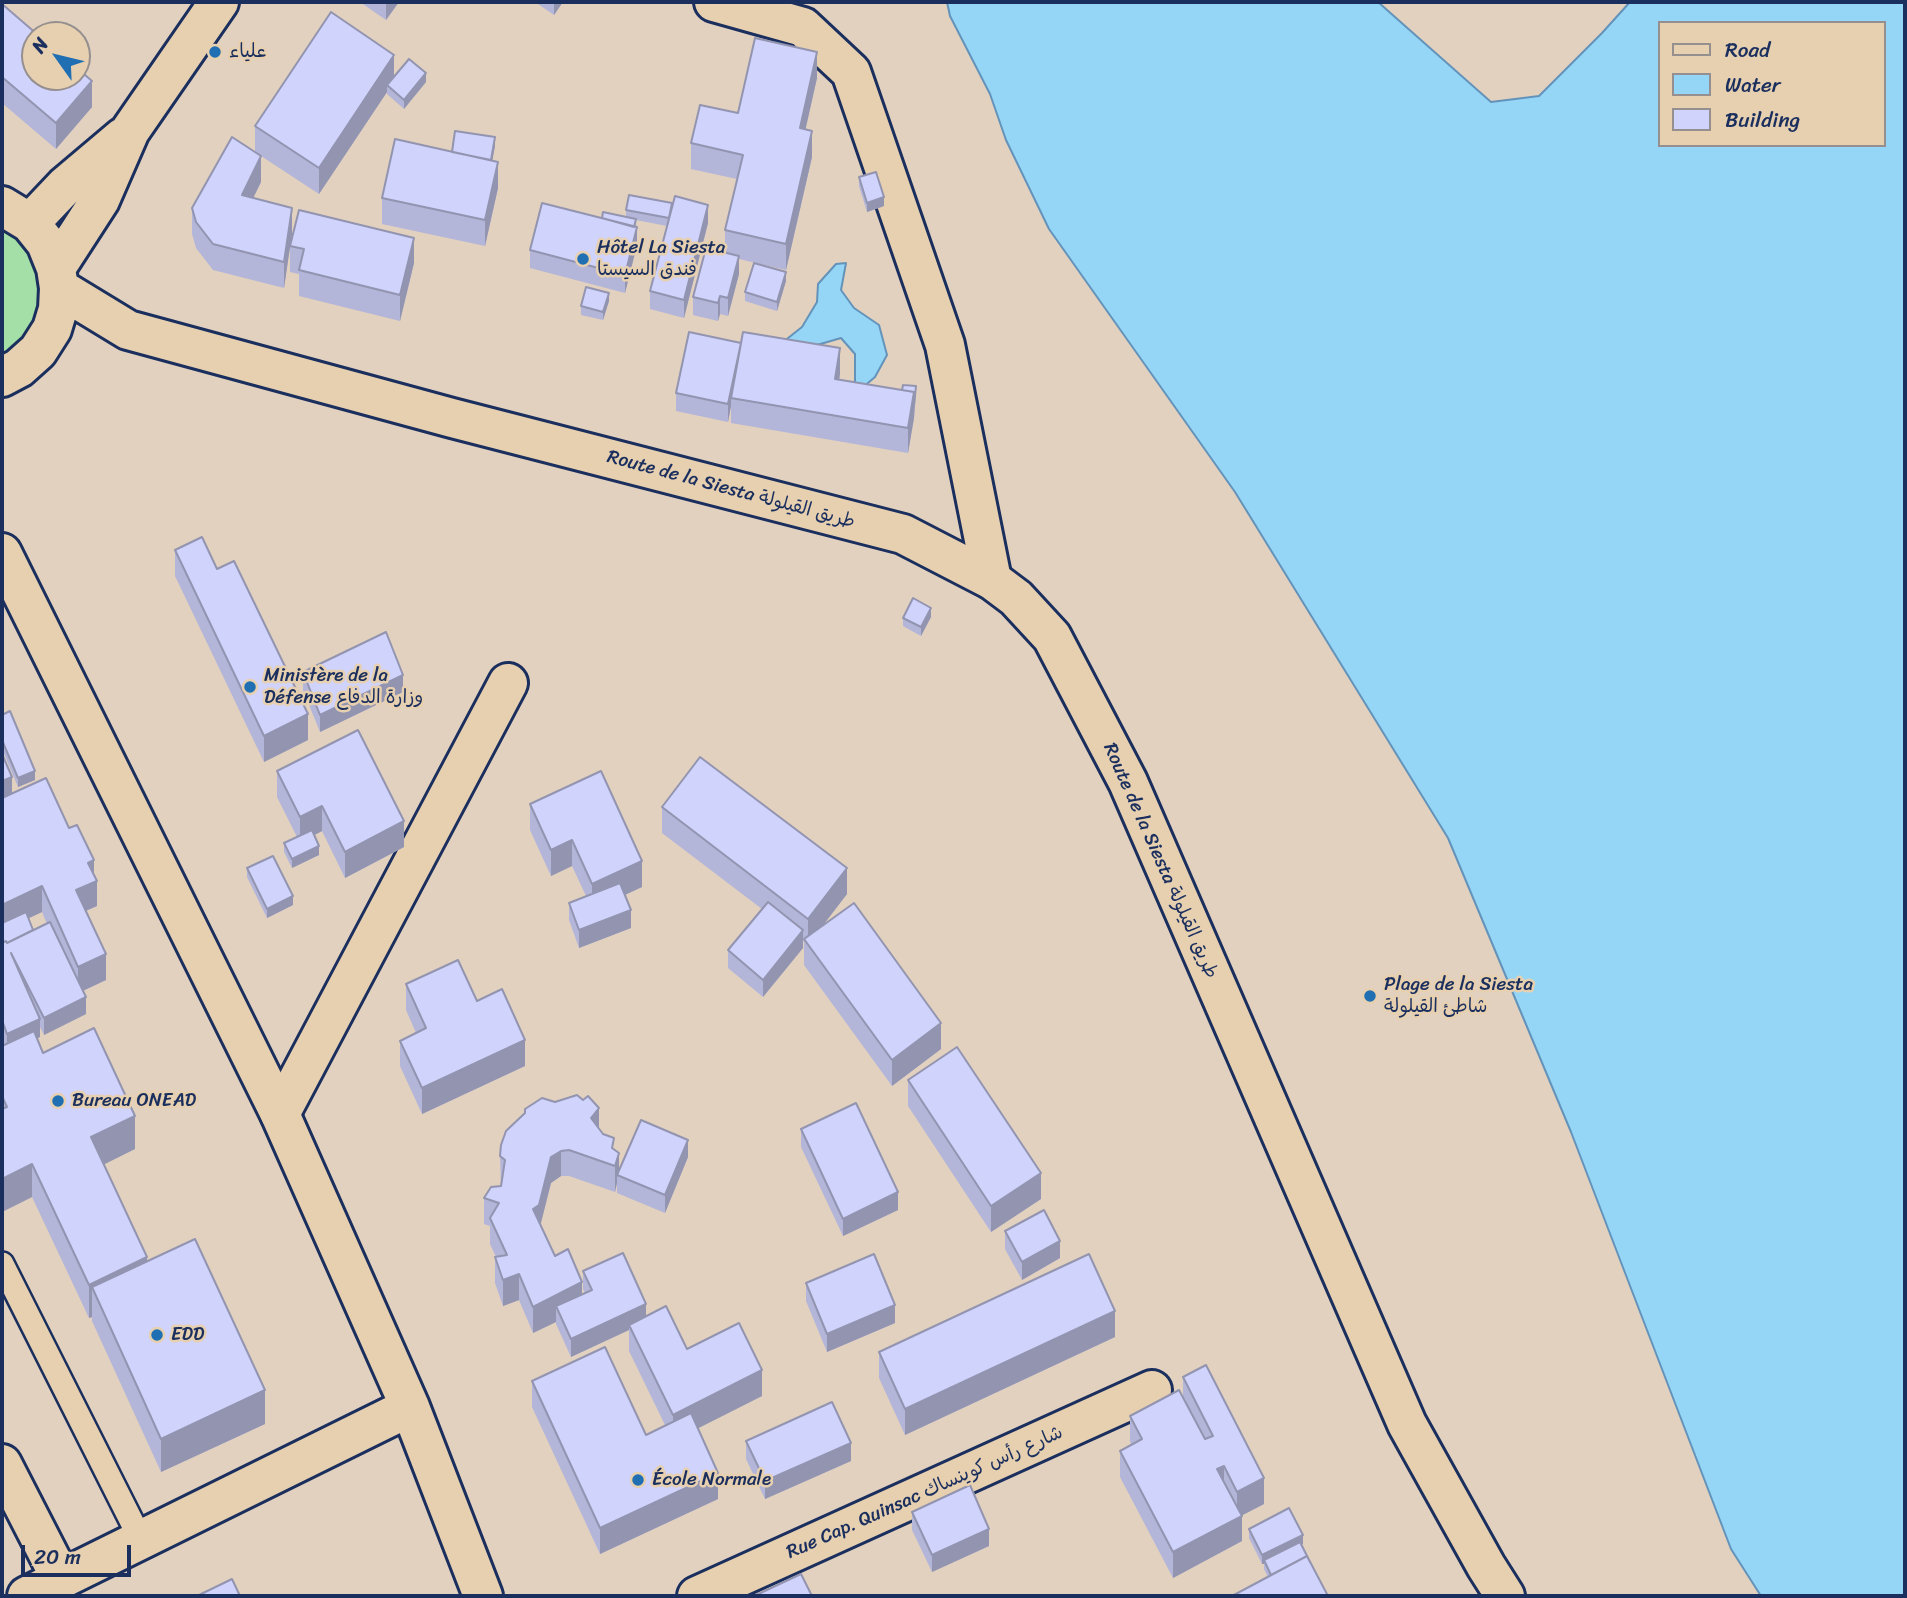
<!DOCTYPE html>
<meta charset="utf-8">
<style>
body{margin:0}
#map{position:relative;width:1907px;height:1598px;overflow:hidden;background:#e2d1bf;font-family:Sriracha,sans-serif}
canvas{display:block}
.frame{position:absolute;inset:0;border:4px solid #1b2f5e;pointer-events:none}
.legend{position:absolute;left:1658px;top:21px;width:228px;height:126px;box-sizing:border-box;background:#e7d0b0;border:2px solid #95908f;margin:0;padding:9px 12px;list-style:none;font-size:21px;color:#1b2f5e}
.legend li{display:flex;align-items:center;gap:14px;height:35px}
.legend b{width:35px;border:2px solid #95908f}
.north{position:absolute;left:21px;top:21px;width:70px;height:70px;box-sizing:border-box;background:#e7d0b0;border:2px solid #95908f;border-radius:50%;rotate:304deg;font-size:19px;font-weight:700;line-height:28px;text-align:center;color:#1b2f5e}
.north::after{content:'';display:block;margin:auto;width:24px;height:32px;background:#1f6fb2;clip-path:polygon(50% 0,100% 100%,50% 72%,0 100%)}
.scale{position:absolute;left:21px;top:1545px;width:110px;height:32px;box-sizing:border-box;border:4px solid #1b2f5e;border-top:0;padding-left:9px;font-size:21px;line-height:24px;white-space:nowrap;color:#1b2f5e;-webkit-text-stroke:5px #e7d0b0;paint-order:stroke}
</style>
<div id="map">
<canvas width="1907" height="1598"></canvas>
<div class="frame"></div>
<ul class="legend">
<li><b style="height:9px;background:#e7d0b0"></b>Road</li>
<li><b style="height:19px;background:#95d6f7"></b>Water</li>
<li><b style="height:19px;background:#d0d3fc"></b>Building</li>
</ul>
<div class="north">N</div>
<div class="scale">20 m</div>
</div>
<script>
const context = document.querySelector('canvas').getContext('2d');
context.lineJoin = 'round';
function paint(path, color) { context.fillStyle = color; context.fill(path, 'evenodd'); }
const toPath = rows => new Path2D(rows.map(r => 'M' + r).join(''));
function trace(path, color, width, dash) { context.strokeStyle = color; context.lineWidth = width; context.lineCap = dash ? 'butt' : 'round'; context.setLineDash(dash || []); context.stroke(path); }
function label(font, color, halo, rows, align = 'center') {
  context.font = font + ' Sriracha,"Playpen Sans Arabic",sans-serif'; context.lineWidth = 5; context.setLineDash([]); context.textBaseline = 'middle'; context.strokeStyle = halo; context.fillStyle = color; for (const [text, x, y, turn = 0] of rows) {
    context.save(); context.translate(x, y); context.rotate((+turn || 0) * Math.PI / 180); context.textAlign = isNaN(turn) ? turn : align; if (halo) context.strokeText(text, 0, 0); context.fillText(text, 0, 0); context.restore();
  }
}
paint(toPath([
 [2,226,25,244,39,267,43,293,39,319,27,341,2,361]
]), '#a3dfa6');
const water = toPath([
 [947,2,1378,2,1491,102,1539,96,1602,33,1630,2,1905,2,1905,1596,1761,1596,1731,1549,1571,1132,1448,838,1235,492,1049,229,1006,140,990,94,950,16,947,2],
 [1660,23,1884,23,1884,145,1660,145,1660,23],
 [846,263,841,290,854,308,879,325,887,355,875,377,855,394,855,354,841,338,817,345,778,346,802,327,817,302,818,284,836,264,846,263]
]);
paint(water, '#95d6f7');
trace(water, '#6493ba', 2);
const lane = toPath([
 [2,1264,141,1540]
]);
const street = toPath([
 [714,2,803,27,851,72,945,345,992,580],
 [280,1114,508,683],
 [2,1464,61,1579],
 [697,1596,1152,1390]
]);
const secondary = toPath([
 [2,206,30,223,46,243,56,268,59,288,58,309,52,329,38,351,19,368,2,377],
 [30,223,65,186,123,137],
 [56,268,100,200,130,131,219,2],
 [59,288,128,330,452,418,903,534,992,580,1016,598,1052,637,1128,782,1407,1424,1486,1566,1505,1596],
 [2,553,280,1114,410,1407,483,1596],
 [27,1596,410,1407]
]);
trace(lane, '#1b2f5e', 28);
trace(street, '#1b2f5e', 44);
trace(secondary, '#1b2f5e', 44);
trace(lane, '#e7d0b0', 23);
trace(street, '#e7d0b0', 38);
trace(secondary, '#e7d0b0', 38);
paint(toPath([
 [360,2,399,2,386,20],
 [535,2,563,2,554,15],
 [2,4,92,107,56,149,2,103],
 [394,77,426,82,404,109,387,94,387,92,319,194,255,152,255,126],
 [817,78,805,130,812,157,786,270,739,259,739,274,728,316,720,314,718,321,693,315,693,297,725,253,725,230,737,179,691,169,691,143,738,113],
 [495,146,492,161,498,188,485,246,382,224,382,198,452,152],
 [859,177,884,206,867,212,859,186],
 [261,182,253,198,292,234,290,246,414,263,400,321,299,296,299,274,290,272,290,246,284,288,213,270,196,248,192,234,192,208],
 [672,209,708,223,684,318,650,309,650,291,667,226,636,220,637,245,625,293,530,268,530,250,602,218,626,217,626,210],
 [786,281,777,311,745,301,745,292],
 [609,301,603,320,581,315,581,306],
 [840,374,839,380,916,395,914,418,908,453,731,423,731,406,728,422,676,411,676,393],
 [175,550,217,569,308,740,264,762,175,576],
 [931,617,921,636,903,626,903,618],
 [303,672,403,692,320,732,303,690],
 [2,715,35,780,18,787,2,749],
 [2,754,12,794,69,828,94,875,97,906,86,911,106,980,83,991,86,1014,44,1035,40,1027,40,1037,37,1038,43,1053,135,1149,103,1164,147,1262,265,1424,161,1472,92,1321,92,1317,89,1318,32,1197,2,1212],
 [42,912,47,924,33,930,28,918],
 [277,771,404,847,345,878,322,831,314,835,319,855,292,868,284,852,284,843,297,837,277,797],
 [530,804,642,887,625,895,631,928,579,948,569,920,569,903,586,896,572,866,551,876,530,830],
 [662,807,847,894,823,925,941,1049,892,1086,804,965,804,942,803,941,803,948,763,997,728,968,728,950,762,909,662,833],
 [247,868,293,905,267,918,247,877],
 [406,984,477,1001,525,1066,422,1114,400,1066,400,1041,416,1033,406,1010],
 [908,1080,1041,1199,991,1232,908,1106],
 [599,1129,614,1150,619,1172,688,1157,665,1213,617,1193,617,1183,615,1192,569,1176,561,1176,551,1183,540,1224,555,1256,582,1294,585,1293,583,1289,583,1271,646,1316,687,1349,762,1396,698,1428,718,1499,600,1554,532,1407,532,1381,646,1435,665,1425,629,1351,629,1330,571,1357,556,1324,556,1322,533,1333,519,1300,503,1306,495,1283,495,1257,496,1257,490,1244,490,1226,484,1224,484,1198,501,1186,500,1156],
 [801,1129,898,1210,843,1236,801,1147],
 [1005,1231,1060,1258,1022,1280,1005,1249],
 [806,1283,895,1323,827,1352,806,1301],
 [1115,1337,905,1435,879,1378,879,1352],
 [1183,1377,1264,1504,1242,1515,1242,1541,1173,1578,1120,1477,1120,1451,1132,1445,1130,1442,1130,1416,1183,1397],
 [746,1441,851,1461,765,1499,746,1459],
 [912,1512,989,1546,932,1572,912,1530],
 [1249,1529,1303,1544,1302,1544,1328,1596,1268,1577,1264,1569,1264,1564,1262,1564,1249,1538]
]), '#b3b5d9');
paint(toPath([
 [386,2,399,2,386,20],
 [554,2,563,2,554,15],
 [817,52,817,78,800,154,800,128],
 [394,55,394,81,387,85,387,92,319,194,319,168],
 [426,73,426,82,404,109,404,100],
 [92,81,92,107,56,149,56,123],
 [812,131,812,157,786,270,786,244],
 [495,137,495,146,490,173,490,165],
 [261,156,261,182,242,221,242,195],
 [498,162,498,188,485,246,485,220],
 [884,197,884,206,867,212,867,203],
 [708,205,708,223,684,318,684,300],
 [292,208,292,234,284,288,284,262],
 [637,227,637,245,625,293,625,275],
 [414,238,414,263,400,321,400,295],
 [739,256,739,274,728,316,728,298],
 [786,272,786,281,777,311,777,302],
 [609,293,609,301,603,320,603,312],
 [720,296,720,314,718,321,718,303],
 [741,343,731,398,731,406,728,422,728,404],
 [840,348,840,374,835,405,835,379],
 [916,386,914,418,908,453,908,428,914,392],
 [931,608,931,617,921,636,921,627],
 [403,675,403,692,320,732,320,715],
 [308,714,308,740,264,762,264,736],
 [35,771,35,780,18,787,18,778],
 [12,777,12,794,2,799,2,781],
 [322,806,322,831,300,843,300,817],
 [404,821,404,847,345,878,345,852],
 [572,840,572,866,551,876,551,850],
 [319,846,319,855,292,868,292,859],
 [94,860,94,882,97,881,97,906,76,915,76,890,88,863],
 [642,861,642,887,592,910,592,884],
 [847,868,847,894,808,945,808,919],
 [42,886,42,912,2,931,2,905],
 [293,896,293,905,267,918,267,909],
 [631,910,631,928,579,948,579,930],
 [803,930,803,948,763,997,763,980],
 [106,954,106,980,78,993,78,967],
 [86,997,86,1014,44,1035,44,1018],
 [40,1019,40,1037,7,1052,7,1034],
 [941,1023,941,1049,892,1086,892,1060],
 [4,1025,4,1051,2,1052,2,1026],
 [525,1040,525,1066,422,1114,422,1088],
 [599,1108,599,1134,591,1118],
 [135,1116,135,1149,91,1171,91,1137],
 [688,1140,688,1157,665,1213,665,1195],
 [561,1151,561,1176,551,1183,539,1231,533,1209,551,1157],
 [619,1153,619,1176,617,1175,617,1183,615,1192,615,1166],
 [32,1164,32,1197,2,1212,2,1179],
 [1041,1173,1041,1199,991,1232,991,1206],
 [898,1192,898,1210,843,1236,843,1219],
 [1060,1241,1060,1258,1022,1280,1022,1262],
 [147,1257,147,1291,92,1287,92,1317,89,1318,89,1285],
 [519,1274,519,1300,503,1306,503,1280],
 [582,1282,582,1308,556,1306,556,1322,533,1333,533,1307],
 [646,1304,646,1322,629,1325,629,1330,571,1357,571,1339],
 [895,1305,895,1323,827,1352,827,1334],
 [1115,1311,1115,1337,905,1435,905,1409],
 [762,1370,762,1396,673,1441,673,1415],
 [265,1390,265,1424,161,1472,161,1439],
 [851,1443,851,1461,765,1499,765,1481],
 [1224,1466,1224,1492,1217,1469],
 [718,1473,718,1499,600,1554,600,1528],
 [1264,1478,1264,1504,1237,1518,1237,1492],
 [1242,1516,1242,1541,1173,1578,1173,1552],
 [989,1529,989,1546,932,1572,932,1555],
 [1303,1535,1303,1544,1265,1563,1264,1560,1264,1564,1262,1564,1262,1555]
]), '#9294b0');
const building = toPath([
 [2,4,38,35,35,35,35,77,77,77,77,68,92,81,56,123,2,77,2,4],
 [331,12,394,55,319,168,255,126,331,12],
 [755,38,817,52,800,128,812,131,786,244,725,230,743,155,691,143,700,105,738,113,755,38],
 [409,59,426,73,404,100,387,85,409,59],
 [455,131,495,137,491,160,452,152,455,131],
 [232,137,261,156,242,195,292,208,284,262,213,244,196,222,192,208,232,137],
 [395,139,498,162,485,220,382,198,395,139],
 [876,172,884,197,867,203,859,177,876,172],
 [629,195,672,203,669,218,626,210,629,195],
 [675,196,708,205,684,300,650,291,675,196],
 [542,203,637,227,625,275,530,250,542,203],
 [299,210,414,238,400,295,299,270,304,249,290,246,299,210],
 [603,212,636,219,634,227,602,218,603,212],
 [706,248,739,256,728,298,720,296,718,303,693,297,706,248],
 [754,263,786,272,777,302,745,292,754,263],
 [586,287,609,293,603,312,581,306,586,287],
 [689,332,741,343,728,404,676,393,689,332],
 [743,332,840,348,835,379,914,392,908,428,731,398,743,332],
 [903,385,916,386,914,405,914,392,902,390,903,385],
 [202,537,217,569,234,561,308,714,264,736,175,550,202,537],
 [913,598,931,608,921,627,903,618,913,598],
 [386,632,403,675,320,715,303,672,386,632],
 [10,711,35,771,18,778,2,740,2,715,10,711],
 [358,730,404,821,345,852,322,806,300,817,277,771,358,730],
 [2,754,12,777,2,781,2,754],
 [700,757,847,868,808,919,662,807,700,757],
 [601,771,642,861,592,884,572,840,551,850,530,804,601,771],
 [46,778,69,828,77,825,94,860,88,863,97,881,76,890,106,954,78,967,42,886,2,905,2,798,46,778],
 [312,830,319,846,292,859,284,843,312,830],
 [273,856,293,896,267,909,247,868,273,856],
 [620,883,631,910,579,930,569,903,620,883],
 [768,902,803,930,763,980,728,950,768,902],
 [854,903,941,1023,892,1060,804,939,854,903],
 [26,912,33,930,7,943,6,941,3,942,2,938,2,923,26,912],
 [50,922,86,997,44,1018,11,953,40,1019,7,1034,2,1020,2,943,6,941,7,943,50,922],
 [458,960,477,1001,502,989,525,1040,422,1088,400,1041,426,1028,406,984,458,960],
 [94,1028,135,1116,91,1137,147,1257,89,1285,32,1164,2,1179,2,1109,7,1107,2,1096,2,1046,34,1031,43,1053,94,1028],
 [957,1047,1041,1173,991,1206,908,1080,957,1047],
 [577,1095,583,1100,588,1096,599,1108,591,1118,603,1134,614,1138,612,1148,619,1153,615,1166,569,1150,561,1151,551,1157,539,1205,533,1209,555,1256,568,1249,582,1282,533,1307,519,1274,503,1280,495,1257,507,1255,490,1218,499,1203,484,1198,491,1187,501,1186,505,1160,500,1156,501,1145,506,1131,525,1113,525,1109,542,1098,555,1102,577,1095],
 [856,1103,898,1192,843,1219,801,1129,856,1103],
 [641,1120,688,1140,665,1195,617,1175,641,1120],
 [1044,1210,1060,1241,1022,1262,1005,1231,1044,1210],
 [195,1239,265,1390,161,1439,92,1287,195,1239],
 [623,1253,646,1304,571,1339,556,1306,592,1290,583,1271,623,1253],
 [874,1254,895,1305,827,1334,806,1283,874,1254],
 [1089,1254,1115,1311,905,1409,879,1352,1089,1254],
 [666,1306,687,1349,739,1323,762,1370,673,1415,629,1325,666,1306],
 [605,1347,646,1435,691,1413,718,1473,600,1528,532,1381,605,1347],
 [1206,1365,1264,1478,1237,1492,1224,1466,1217,1469,1242,1516,1173,1552,1120,1451,1142,1439,1130,1416,1179,1390,1205,1439,1213,1436,1183,1377,1206,1365],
 [832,1402,851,1443,765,1481,746,1441,832,1402],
 [970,1485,989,1529,932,1555,912,1512,970,1485],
 [1289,1508,1303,1535,1262,1555,1249,1529,1289,1508],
 [1300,1542,1310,1562,1307,1556,1271,1575,1264,1560,1300,1542],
 [1307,1556,1328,1596,1232,1596,1307,1556],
 [801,1574,812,1596,754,1596,801,1574],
 [232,1579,240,1596,197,1596,232,1579]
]);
paint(building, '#d0d3fc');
trace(building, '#9294b0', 2);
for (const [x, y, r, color] of [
 [215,52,7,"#1f6fb2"],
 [583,259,7,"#1f6fb2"],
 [250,687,7,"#1f6fb2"],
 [1370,996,7,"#1f6fb2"],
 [58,1101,7,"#1f6fb2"],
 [157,1335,7,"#1f6fb2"],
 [638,1480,7,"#1f6fb2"]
]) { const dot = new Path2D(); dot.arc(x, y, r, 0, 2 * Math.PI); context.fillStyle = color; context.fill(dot); trace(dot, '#e7d0b0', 2.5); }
label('19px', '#1b2f5e', '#e7d0b0', [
 ["علياء",229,52],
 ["Hôtel La Siesta",597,248],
 ["فندق السيستا",597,270],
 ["Ministère de la",264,676],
 ["Défense وزارة الدفاع",264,698],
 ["Plage de la Siesta",1384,985],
 ["شاطئ القيلولة",1384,1007],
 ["Bureau ONEAD",72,1101],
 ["EDD",171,1335],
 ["École Normale",652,1480]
], 'left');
label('19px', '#1b2f5e', '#e7d0b0', [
 ["Route de la Siesta طريق القيلولة",731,490,15],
 ["Route de la Siesta طريق القيلولة",1160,861,66],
 ["Rue Cap. Quinsac شارع رأس كوينساك",925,1493,-24]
]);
</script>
